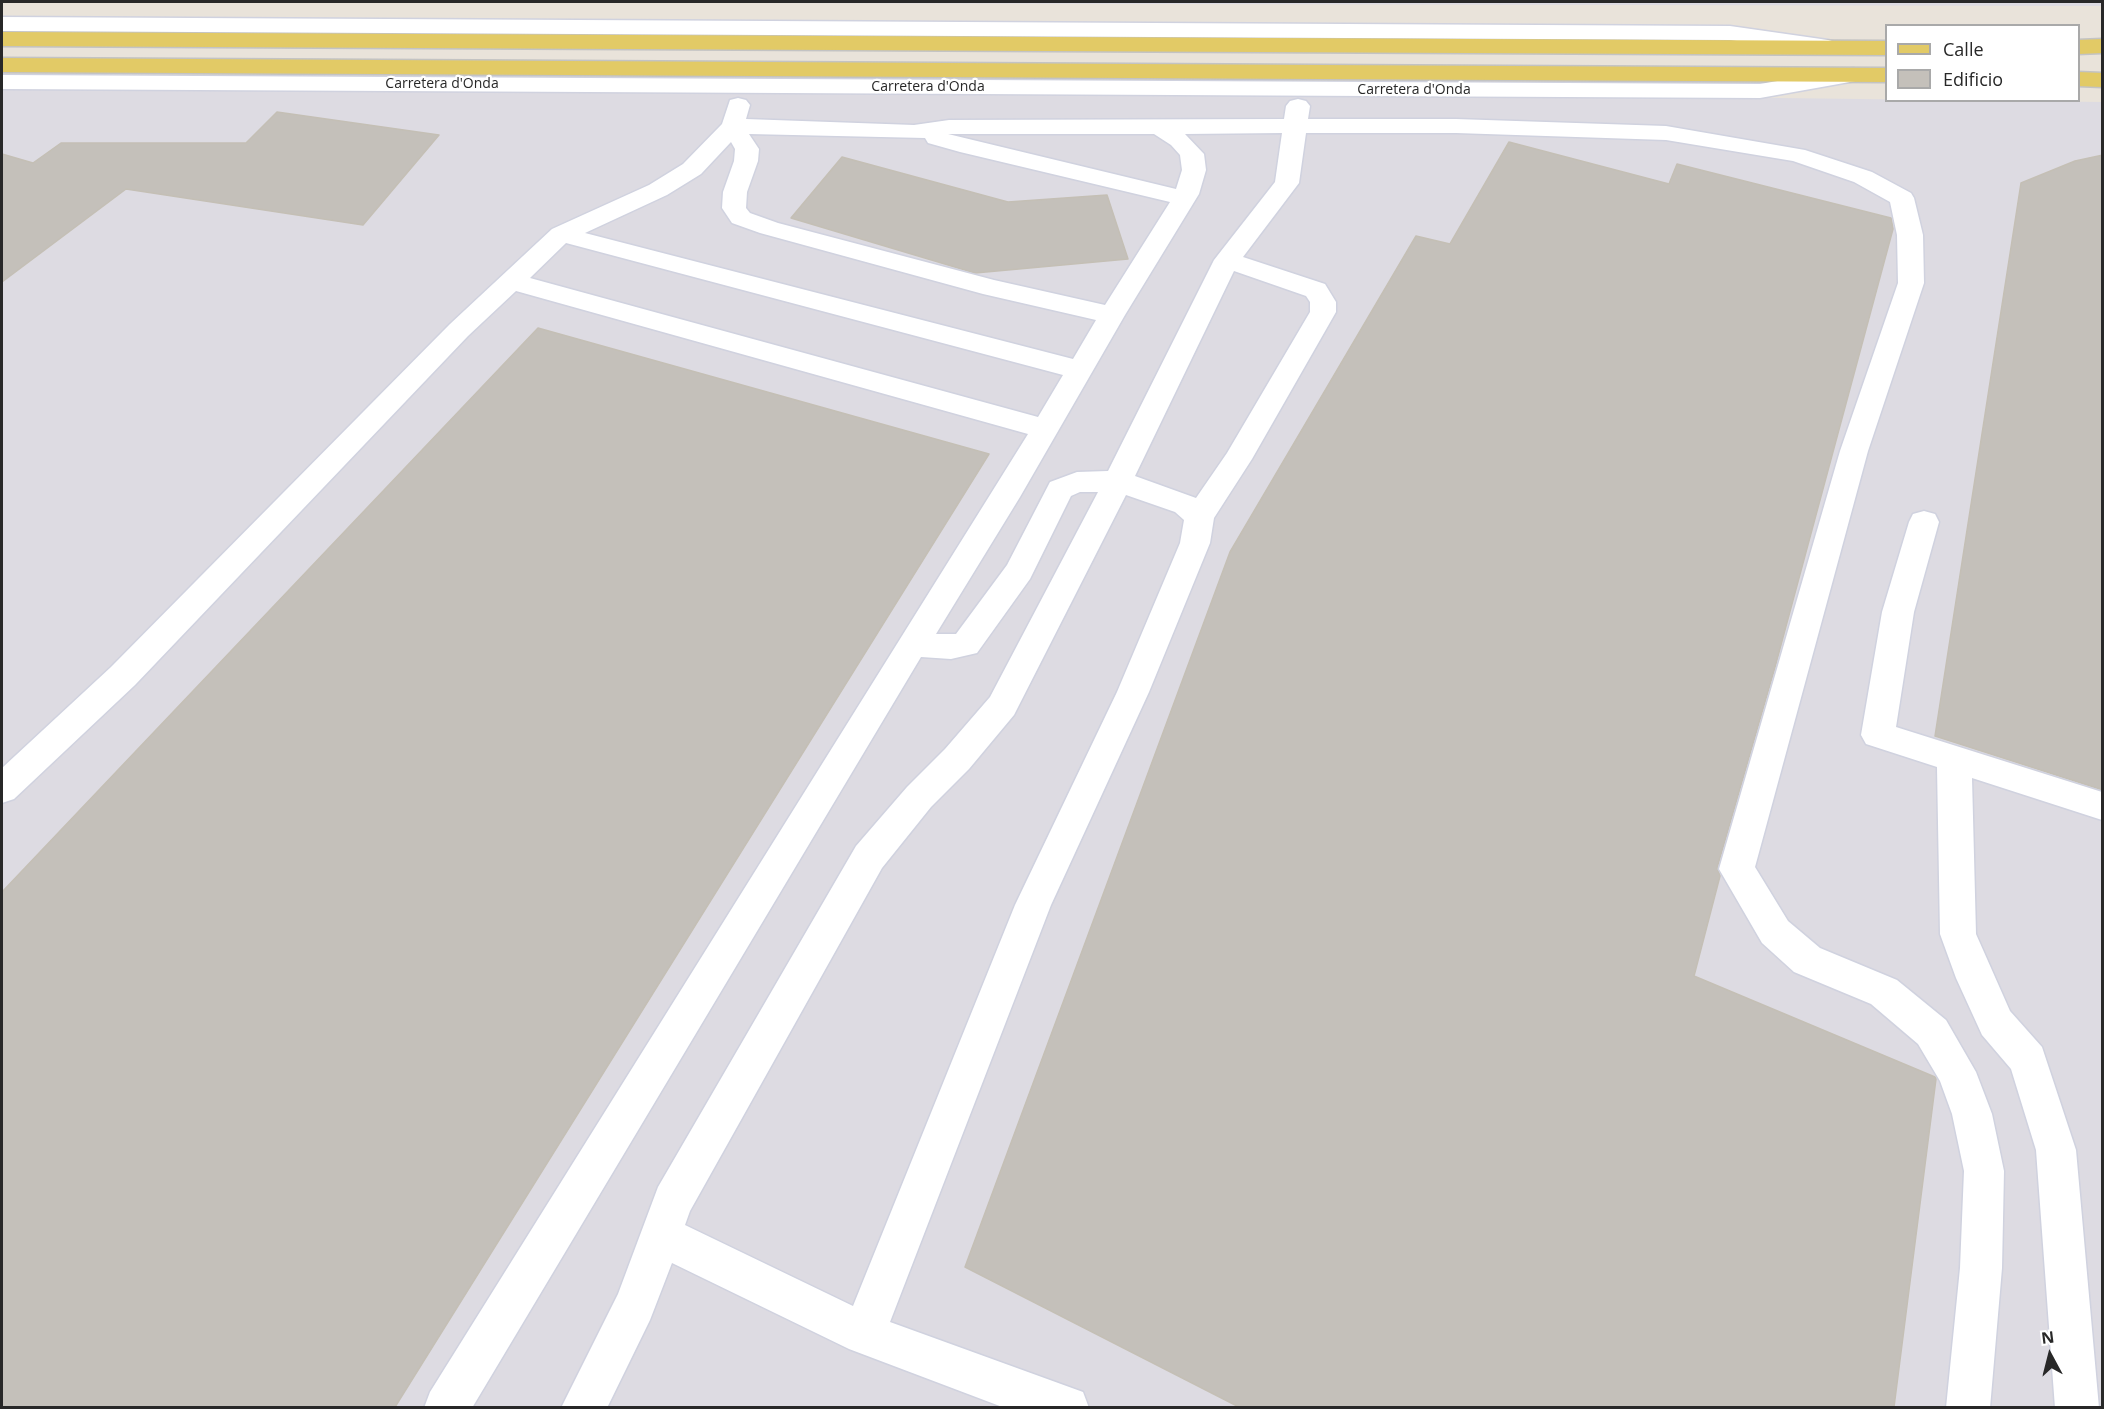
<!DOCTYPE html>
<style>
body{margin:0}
#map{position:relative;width:2104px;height:1409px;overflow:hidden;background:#e9e3da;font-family:"Open Sans",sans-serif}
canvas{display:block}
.frame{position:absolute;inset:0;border:3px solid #282828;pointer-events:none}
.legend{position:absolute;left:1885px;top:24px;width:195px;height:78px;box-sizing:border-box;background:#fff;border:2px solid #a9a9a9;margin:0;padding:8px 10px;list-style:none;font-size:18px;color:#282828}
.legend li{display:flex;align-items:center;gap:12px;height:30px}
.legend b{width:30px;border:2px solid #a9a9a9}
.north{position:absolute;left:2020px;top:1325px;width:60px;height:60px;-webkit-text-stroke:4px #fff;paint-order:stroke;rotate:353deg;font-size:16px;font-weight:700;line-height:24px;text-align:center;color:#282828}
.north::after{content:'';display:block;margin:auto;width:21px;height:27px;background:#282828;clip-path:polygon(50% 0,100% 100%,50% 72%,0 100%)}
</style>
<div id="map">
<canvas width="2104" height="1409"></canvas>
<div class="frame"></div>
<ul class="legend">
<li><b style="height:8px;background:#e2ca66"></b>Calle</li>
<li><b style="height:16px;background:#c4c0ba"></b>Edificio</li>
</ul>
<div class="north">N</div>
</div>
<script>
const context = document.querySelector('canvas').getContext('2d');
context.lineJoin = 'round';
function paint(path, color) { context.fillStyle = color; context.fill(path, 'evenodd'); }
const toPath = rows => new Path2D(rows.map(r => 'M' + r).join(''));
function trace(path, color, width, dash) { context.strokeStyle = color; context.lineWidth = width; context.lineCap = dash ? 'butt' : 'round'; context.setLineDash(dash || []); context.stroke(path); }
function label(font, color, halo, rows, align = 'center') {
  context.font = font + ' "Open Sans",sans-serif'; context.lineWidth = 4.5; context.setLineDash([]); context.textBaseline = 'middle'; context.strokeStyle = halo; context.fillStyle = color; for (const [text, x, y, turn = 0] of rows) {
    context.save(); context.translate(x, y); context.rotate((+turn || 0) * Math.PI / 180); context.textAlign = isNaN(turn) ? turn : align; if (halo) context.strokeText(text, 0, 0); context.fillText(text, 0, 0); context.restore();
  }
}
paint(toPath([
 [272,2,2102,2,2102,6],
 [2,76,2102,102,2102,1407,2,1408]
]), '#dddbe2');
const building = toPath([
 [277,112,439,135,363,225,126,189,2,282,2,154,33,163,61,143,246,143,277,112],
 [1509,142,1669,184,1677,164,1891,218,1893,229,1775,667,1717,868,1720,876,1694,976,1935,1077,1936,1079,1894,1407,1239,1407,965,1267,1230,552,1416,236,1450,244,1509,142],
 [2103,155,2103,790,1935,736,2021,183,2075,161,2103,155],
 [842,157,1008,202,1107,195,1128,259,975,273,791,218,842,157],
 [538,328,989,454,395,1407,2,1407,2,892,538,328]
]);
paint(building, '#c4c0ba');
trace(building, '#c4bfb5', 1.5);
const minor = toPath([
 [2,17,1730,26,1828,40,1836,42,1839,47,1836,52,1828,54,1730,40,2,31,2,17],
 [1853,68,1861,70,1864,75,1861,80,1760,98,2,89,2,75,1760,84,1853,68],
 [738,98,746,100,750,105,746,119,914,125,949,120,1284,119,1286,106,1290,101,1298,99,1306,101,1310,106,1308,119,1456,119,1666,126,1805,150,1872,172,1911,193,1914,198,1923,235,1924,283,1868,451,1755,867,1788,921,1820,948,1897,980,1946,1020,1976,1072,1992,1114,2004,1171,2002,1268,1990,1408,1946,1408,1960,1268,1964,1171,1952,1114,1940,1081,1918,1044,1871,1004,1794,972,1762,943,1719,869,1840,451,1898,283,1897,235,1890,202,1854,182,1793,161,1666,140,1456,133,1306,133,1299,183,1243,257,1325,284,1336,302,1336,312,1252,459,1214,518,1210,543,1149,692,1051,905,890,1322,1083,1392,1089,1408,1005,1408,849,1349,672,1263,650,1320,607,1408,561,1408,618,1294,658,1187,856,846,907,787,945,749,990,697,1098,492,1080,492,1071,496,1030,579,977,653,951,659,921,657,472,1408,424,1408,430,1392,1028,434,516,291,468,336,135,685,14,799,2,803,2,768,111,667,450,324,552,229,649,185,683,164,722,124,730,100,738,98],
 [1282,133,1275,182,1214,260,1108,471,1077,472,1050,482,1007,565,956,634,936,634,1020,497,1125,315,1199,194,1206,170,1204,154,1185,134,1282,133],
 [749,134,925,138,928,143,960,152,1170,202,1105,305,994,280,778,223,750,213,746,208,747,192,758,161,759,149,749,134],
 [948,134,1154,134,1171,145,1180,155,1182,170,1176,189,948,134],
 [731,142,735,149,734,161,723,192,722,208,732,223,760,233,983,294,1096,320,1073,359,585,233,667,195,701,174,731,142],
 [566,243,1063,375,1038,417,530,278,566,243],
 [1234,271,1306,296,1310,302,1310,312,1227,453,1196,498,1135,476,1234,271],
 [1126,495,1175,512,1184,520,1180,543,1117,692,1015,905,853,1306,685,1225,690,1211,882,868,931,807,969,769,1014,715,1126,495],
 [1924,511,1935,514,1939,522,1914,612,1896,727,2102,792,2102,820,1972,778,1976,934,2010,1011,2042,1047,2076,1150,2099,1408,2055,1408,2036,1150,2011,1069,1982,1035,1956,978,1940,934,1937,767,1866,744,1861,735,1882,612,1909,522,1913,514,1924,511]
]);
const major = toPath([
 [2,32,1886,41,1886,55,2,46,2,32],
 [2102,39,2102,53,2078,54,2078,40,2102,39],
 [2,58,1886,68,1886,82,2,72,2,58],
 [2078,72,2102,73,2102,87,2078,86,2078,72]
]);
trace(minor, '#d0d2df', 3);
trace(major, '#c3c3c3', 3);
paint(minor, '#fff');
paint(major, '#e2ca66');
label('14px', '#282828', '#fff', [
 ["Carretera d'Onda",442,84],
 ["Carretera d'Onda",928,87],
 ["Carretera d'Onda",1414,90]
]);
</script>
